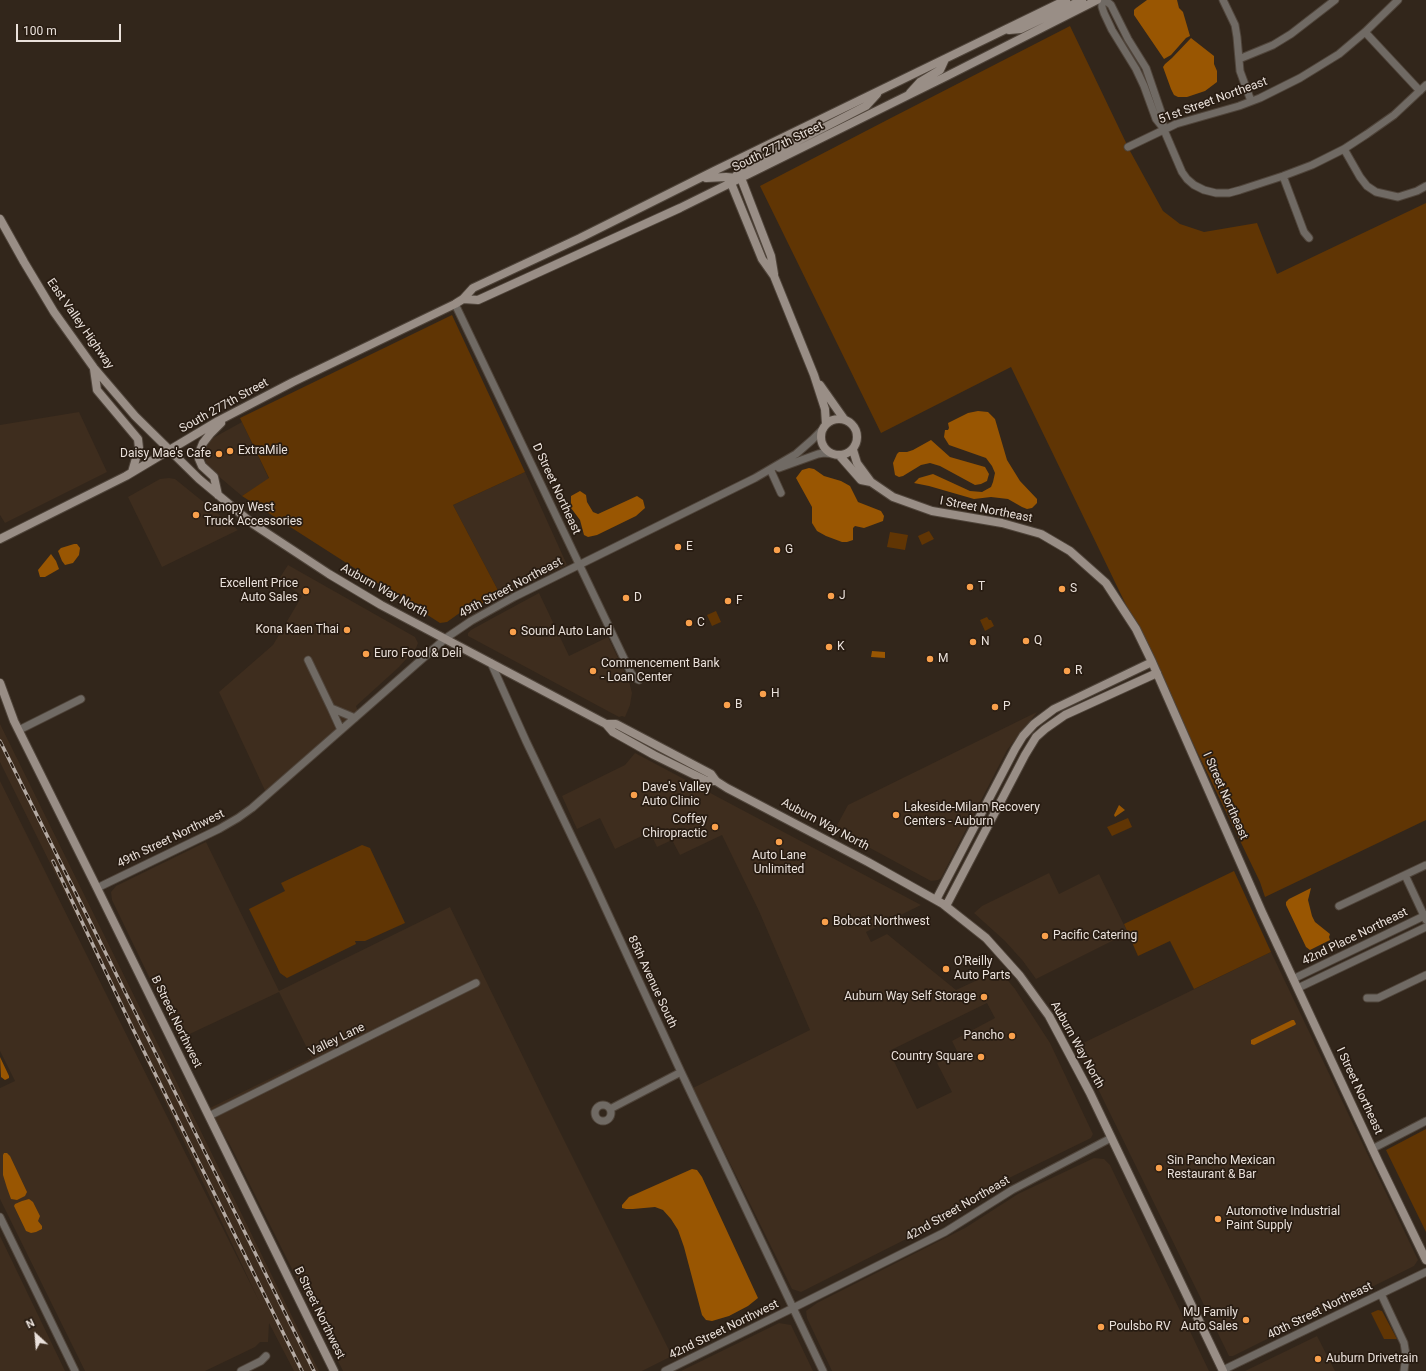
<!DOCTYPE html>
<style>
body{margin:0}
#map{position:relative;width:1426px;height:1371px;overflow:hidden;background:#32261b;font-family:Roboto,sans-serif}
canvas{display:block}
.north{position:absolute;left:16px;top:1315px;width:40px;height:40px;-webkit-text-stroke:3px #281c12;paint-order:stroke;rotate:334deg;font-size:11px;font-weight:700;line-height:16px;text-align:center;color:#eae1db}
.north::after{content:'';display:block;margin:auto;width:14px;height:18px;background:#eae1db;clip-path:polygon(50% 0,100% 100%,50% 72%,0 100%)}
.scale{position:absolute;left:16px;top:24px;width:105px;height:18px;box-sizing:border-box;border:2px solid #eae1db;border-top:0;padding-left:5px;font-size:12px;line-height:14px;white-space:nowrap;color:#eae1db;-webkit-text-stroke:3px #281c12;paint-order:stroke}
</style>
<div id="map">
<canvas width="1426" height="1371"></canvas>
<div class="north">N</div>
<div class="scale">100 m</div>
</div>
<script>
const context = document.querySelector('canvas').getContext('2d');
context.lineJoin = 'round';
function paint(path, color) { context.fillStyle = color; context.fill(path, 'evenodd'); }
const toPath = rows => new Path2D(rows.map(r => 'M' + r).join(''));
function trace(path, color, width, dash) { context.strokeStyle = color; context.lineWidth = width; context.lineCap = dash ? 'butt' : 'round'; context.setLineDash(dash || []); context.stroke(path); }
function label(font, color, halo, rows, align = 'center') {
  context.font = font + ' Roboto,sans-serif'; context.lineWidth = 3.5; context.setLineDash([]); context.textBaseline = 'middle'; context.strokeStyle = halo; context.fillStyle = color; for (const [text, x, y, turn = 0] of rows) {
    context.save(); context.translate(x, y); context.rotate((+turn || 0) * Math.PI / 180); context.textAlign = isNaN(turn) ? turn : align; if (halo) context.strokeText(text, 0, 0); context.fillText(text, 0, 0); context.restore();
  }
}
paint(toPath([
 [79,412,107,472,5,523,0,515,0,425],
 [242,422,269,479,242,496,210,469,206,463,205,455,205,449,207,443,213,438],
 [525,472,567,565,501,596,453,505],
 [169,478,175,479,238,530,162,567,128,497,160,479],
 [288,565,415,637,418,643,416,648,399,667,356,706,360,718,269,799,219,692,273,645,302,596,279,579],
 [539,593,569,656,608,637,629,681,632,693,630,705,625,717,622,716,619,717,468,636,468,633,471,630,491,619],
 [1037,712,1007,750,941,878,938,880,931,881,835,829,848,805],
 [0,724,319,1371,294,1371,269,1323,268,1342,260,1342,255,1347,205,1371,85,1371,0,1199,0,1088,15,1081,0,1051,0,781,259,1301,101,966,0,762],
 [635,753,921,905,866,932,871,942,887,934,956,990,999,970,1015,989,1050,1043,1091,1130,1093,1134,1091,1138,1009,1178,934,1225,801,1292,792,1289,693,1088,810,1030,759,911,722,835,680,855,672,840,657,847,650,832,615,849,600,818,577,829,562,796,625,765],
 [987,1003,995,1018,952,1041,958,1053,937,1063,952,1092,917,1109,889,1051],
 [206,842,279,991,450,907,545,1102,672,1356,642,1371,343,1371,230,1145,208,1109,312,1058,279,992,179,1039,112,900,111,892,116,886],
 [1049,873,1059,894,1099,874,1128,933,1036,979,1023,961,1005,941,974,913,982,906],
 [1271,952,1418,1260,1414,1266,1233,1356,1229,1356,1077,1046],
 [1094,1158,1104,1159,1110,1165,1209,1371,832,1371,807,1318,806,1311,817,1303,965,1228,1018,1194],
 [0,1236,65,1371,0,1371],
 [779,1323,791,1325,813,1371,681,1371],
 [1317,1336,1335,1371,1245,1371]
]), '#3e2d1e');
paint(toPath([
 [1070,26,1130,151,1163,211,1180,224,1204,232,1257,223,1277,274,1426,203,1426,820,1265,897,1260,882,1011,367,881,433,760,186,889,119],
 [452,315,525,472,453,505,501,596,461,612,447,622,440,623,242,496,269,478,240,418],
 [929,531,934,539,922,545,918,536],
 [890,532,908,535,905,550,887,547],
 [716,611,721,622,712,626,707,615],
 [987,617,989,620,991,620,994,626,985,631,980,620],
 [1128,818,1132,827,1112,836,1107,827],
 [362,845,370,848,405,923,365,941,355,941,356,944,287,978,280,973,249,909,285,891,281,883],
 [1234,871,1271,952,1194,989,1170,941,1138,956,1124,924],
 [1426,1129,1426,1232,1386,1150],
 [1378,1310,1382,1311,1397,1339,1384,1339,1371,1313]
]), '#603504');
paint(toPath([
 [1147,0,1177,0,1179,8,1183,12,1190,36,1186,38,1171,55,1164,59,1134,15,1134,10,1136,8],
 [1191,38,1214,56,1214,64,1217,71,1217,82,1205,91,1187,97,1178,97,1174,95,1171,89,1163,67,1165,64,1172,58],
 [978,411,988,412,995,419,1007,460,1020,481,1037,499,1037,503,1032,508,1027,509,1022,507,1008,499,991,497,974,499,929,486,914,483,919,478,933,474,970,491,982,492,991,487,993,482,995,473,992,466,986,458,949,445,944,437,945,430,948,430,949,428,948,423,968,413],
 [931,440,950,457,985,467,989,474,987,481,981,484,975,485,940,466,930,463,921,465,903,476,899,477,895,475,893,463,897,454,899,452,907,452,913,450],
 [809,468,814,469,824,476,841,481,850,486,858,502,881,511,884,516,883,521,864,528,855,526,853,528,853,540,847,542,842,542,826,536,817,531,812,523,812,507,796,478,802,470],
 [580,491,586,495,587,502,593,512,598,514,637,496,643,500,645,508,636,516,597,535,588,537,584,535,580,520,571,508,571,496],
 [74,544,77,544,80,548,79,555,73,563,65,565,62,561,58,551,61,548],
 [51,554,56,561,59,569,45,577,40,577,38,570],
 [872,651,885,652,885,658,871,657],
 [1119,805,1125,810,1115,817,1114,815],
 [1311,888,1308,900,1312,916,1315,922,1330,934,1329,937,1330,940,1310,950,1306,947,1286,905,1286,902,1289,899],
 [1292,1020,1294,1020,1296,1024,1295,1025,1254,1045,1251,1044,1251,1040],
 [0,1057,9,1076,9,1078,5,1080,1,1077],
 [4,1153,7,1153,10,1156,27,1192,25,1196,17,1200,11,1199,7,1188,3,1175,3,1155],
 [692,1169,697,1170,702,1177,758,1298,748,1306,729,1316,712,1321,706,1320,702,1315,684,1247,678,1230,671,1219,663,1210,655,1207,633,1209,626,1209,622,1208,622,1205,629,1197],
 [29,1199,33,1202,40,1216,38,1221,42,1226,42,1229,36,1232,31,1233,26,1231,14,1206,15,1204,22,1201]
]), '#995602');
const street = toPath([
 [1102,0,1102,7,1104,13,1112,30,1136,69,1144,86,1156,119,1164,129],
 [1105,0,1111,5,1128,39,1146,68,1161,112,1164,130,1182,172,1187,179,1194,185,1204,190,1216,193,1229,193,1240,190,1283,176,1312,165,1344,149,1367,134,1394,115,1426,85],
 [1223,0,1235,25,1237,37,1240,71,1251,101],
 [1365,32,1420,91],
 [1239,59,1273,45,1291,34,1335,0],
 [1128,147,1176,124,1239,106,1260,98,1300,78,1339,54,1365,32,1398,0],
 [1344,149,1360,177,1367,186,1376,192,1398,197,1417,191,1426,186],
 [1283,176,1304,232,1309,238],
 [455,304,631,673,635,678,639,680],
 [779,468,818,454,824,453,833,454],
 [771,471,781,493],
 [308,660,331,708],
 [491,663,526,741,592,879,681,1072,823,1371],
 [19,730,81,699],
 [341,730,331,708,355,718],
 [1405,875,1426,920],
 [97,888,219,829,238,818,252,808,446,638,471,621,514,597,755,478,796,454,812,440,823,429],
 [1339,906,1426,865],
 [1293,979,1426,915],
 [1298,988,1426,927],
 [1367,998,1378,998,1426,975],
 '595 1113a8 8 0 1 1 16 0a8 8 0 1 1-16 0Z',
 [610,1109,681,1072],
 [209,1116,476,983],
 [1372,1149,1426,1121],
 [0,1217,75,1371],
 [1381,1294,1404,1343,1406,1355,1404,1371],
 [1223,1370,1426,1272],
 [241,1371,261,1361,266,1356],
 [665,1371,793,1308,945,1232,1012,1190,1111,1138]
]);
const secondary = toPath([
 [1009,30,1021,29,1082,0],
 [910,93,920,82,940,70,945,59],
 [706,178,726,177,738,178],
 [741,178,771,256,774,274],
 [732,182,738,173,743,169,866,106,877,94],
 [731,183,762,259,774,276,814,375,825,409,826,424],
 [0,219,24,262,54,312,94,368,135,416,199,479,253,524,329,574,381,605,606,724,613,732,654,755,707,781,716,781],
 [463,299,478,300,680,208,947,76,1097,0],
 [94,369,97,390,138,439,139,448,132,472],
 [820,385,844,419],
 '821 437a18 18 0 1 1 36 0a18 18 0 1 1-36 0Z',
 [839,455,861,480,871,482,857,463,853,450],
 [871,482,893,497,932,511,1002,523,1041,534,1070,551,1106,583,1136,629,1152,662,1262,912,1378,1161,1426,1260],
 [218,495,214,477,202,466,199,459,199,453,203,443,210,434,221,423],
 [0,539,126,476,218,421,293,382,455,304,463,299,473,288,580,238,714,171,1066,0],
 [0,683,14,721,97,888,334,1371],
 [606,724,616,724,711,774,716,781,727,788,868,862,943,904,986,938,1020,976,1049,1016,1090,1093,1223,1371],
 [936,900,1015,749,1023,736,1034,724,1054,709,1152,662],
 [946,906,1025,755,1036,737,1045,729,1065,715,1157,673]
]);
trace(street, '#4f443a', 9);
trace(secondary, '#4f443a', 10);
trace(street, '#706a64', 7);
trace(secondary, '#998e86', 8);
const rail = toPath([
 [0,741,314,1371],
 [53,861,132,1027,302,1371]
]);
trace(rail, '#b5aba4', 3.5);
trace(rail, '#281c12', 2, [6]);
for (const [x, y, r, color] of [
 [230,451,4,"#f9a04c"],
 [219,454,4,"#f9a04c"],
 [196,515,4,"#f9a04c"],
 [678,547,4,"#f9a04c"],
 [777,550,4,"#f9a04c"],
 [970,587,4,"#f9a04c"],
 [1062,589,4,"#f9a04c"],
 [306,591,4,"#f9a04c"],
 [831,596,4,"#f9a04c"],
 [626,598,4,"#f9a04c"],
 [728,601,4,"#f9a04c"],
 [689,623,4,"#f9a04c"],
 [347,630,4,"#f9a04c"],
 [513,632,4,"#f9a04c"],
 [1026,641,4,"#f9a04c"],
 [973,642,4,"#f9a04c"],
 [829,647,4,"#f9a04c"],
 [366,654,4,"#f9a04c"],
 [930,659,4,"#f9a04c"],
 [593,671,4,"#f9a04c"],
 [1067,671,4,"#f9a04c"],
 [763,694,4,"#f9a04c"],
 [727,705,4,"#f9a04c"],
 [995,707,4,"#f9a04c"],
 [634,795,4,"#f9a04c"],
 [896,815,4,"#f9a04c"],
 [715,827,4,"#f9a04c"],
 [779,842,4,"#f9a04c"],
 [825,922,4,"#f9a04c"],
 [1045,936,4,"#f9a04c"],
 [946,969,4,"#f9a04c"],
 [984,997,4,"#f9a04c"],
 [1012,1036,4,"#f9a04c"],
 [981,1057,4,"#f9a04c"],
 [1159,1168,4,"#f9a04c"],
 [1218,1219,4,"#f9a04c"],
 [1246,1320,4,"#f9a04c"],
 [1101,1327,4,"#f9a04c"],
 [1318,1359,4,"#f9a04c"]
]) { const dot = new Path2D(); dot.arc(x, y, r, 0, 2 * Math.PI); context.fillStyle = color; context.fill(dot); trace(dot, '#281c12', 1.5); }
label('12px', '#eae1db', '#281c12', [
 ["51st Street Northeast",1213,101,-20],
 ["South 277th Street",778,147,-26],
 ["East Valley Highway",80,324,55],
 ["South 277th Street",224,406,-29],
 ["D Street Northeast",556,489,65],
 ["I Street Northeast",986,510,11],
 ["49th Street Northeast",511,588,-28],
 ["Auburn Way North",384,591,29],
 ["I Street Northeast",1225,796,66],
 ["Auburn Way North",825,825,28],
 ["49th Street Northwest",171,839,-26],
 ["42nd Place Northeast",1355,937,-26],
 ["85th Avenue South",652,982,65],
 ["B Street Northwest",176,1022,64],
 ["Valley Lane",337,1040,-26],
 ["Auburn Way North",1077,1045,61],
 ["I Street Northeast",1359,1091,65],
 ["42nd Street Northeast",958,1209,-30],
 ["40th Street Northeast",1320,1311,-26],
 ["B Street Northwest",319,1313,64],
 ["42nd Street Northwest",724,1330,-26]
]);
label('12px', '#eae1db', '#281c12', [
 ["ExtraMile",238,451],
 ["Daisy Mae's Cafe",211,454,"right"],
 ["Canopy West",204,508],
 ["Truck Accessories",204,522],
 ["E",686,547],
 ["G",785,550],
 ["Excellent Price",298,584,"right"],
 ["Auto Sales",298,598,"right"],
 ["T",978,587],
 ["S",1070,589],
 ["J",839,596],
 ["D",634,598],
 ["F",736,601],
 ["C",697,623],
 ["Kona Kaen Thai",339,630,"right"],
 ["Sound Auto Land",521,632],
 ["Q",1034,641],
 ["N",981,642],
 ["K",837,647],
 ["Euro Food & Deli",374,654],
 ["M",938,659],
 ["Commencement Bank",601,664],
 ["- Loan Center",601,678],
 ["R",1075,671],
 ["H",771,694],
 ["B",735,705],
 ["P",1003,707],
 ["Dave's Valley",642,788],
 ["Auto Clinic",642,802],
 ["Lakeside-Milam Recovery",904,808],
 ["Centers - Auburn",904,822],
 ["Coffey",707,820,"right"],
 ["Chiropractic",707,834,"right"],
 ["Auto Lane",779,856,"center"],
 ["Unlimited",779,870,"center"],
 ["Bobcat Northwest",833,922],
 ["Pacific Catering",1053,936],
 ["O'Reilly",954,962],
 ["Auto Parts",954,976],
 ["Auburn Way Self Storage",976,997,"right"],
 ["Pancho",1004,1036,"right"],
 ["Country Square",973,1057,"right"],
 ["Sin Pancho Mexican",1167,1161],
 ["Restaurant & Bar",1167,1175],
 ["Automotive Industrial",1226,1212],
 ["Paint Supply",1226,1226],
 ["MJ Family",1238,1313,"right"],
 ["Auto Sales",1238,1327,"right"],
 ["Poulsbo RV",1109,1327],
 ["Auburn Drivetrain",1326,1359]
], 'left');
</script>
